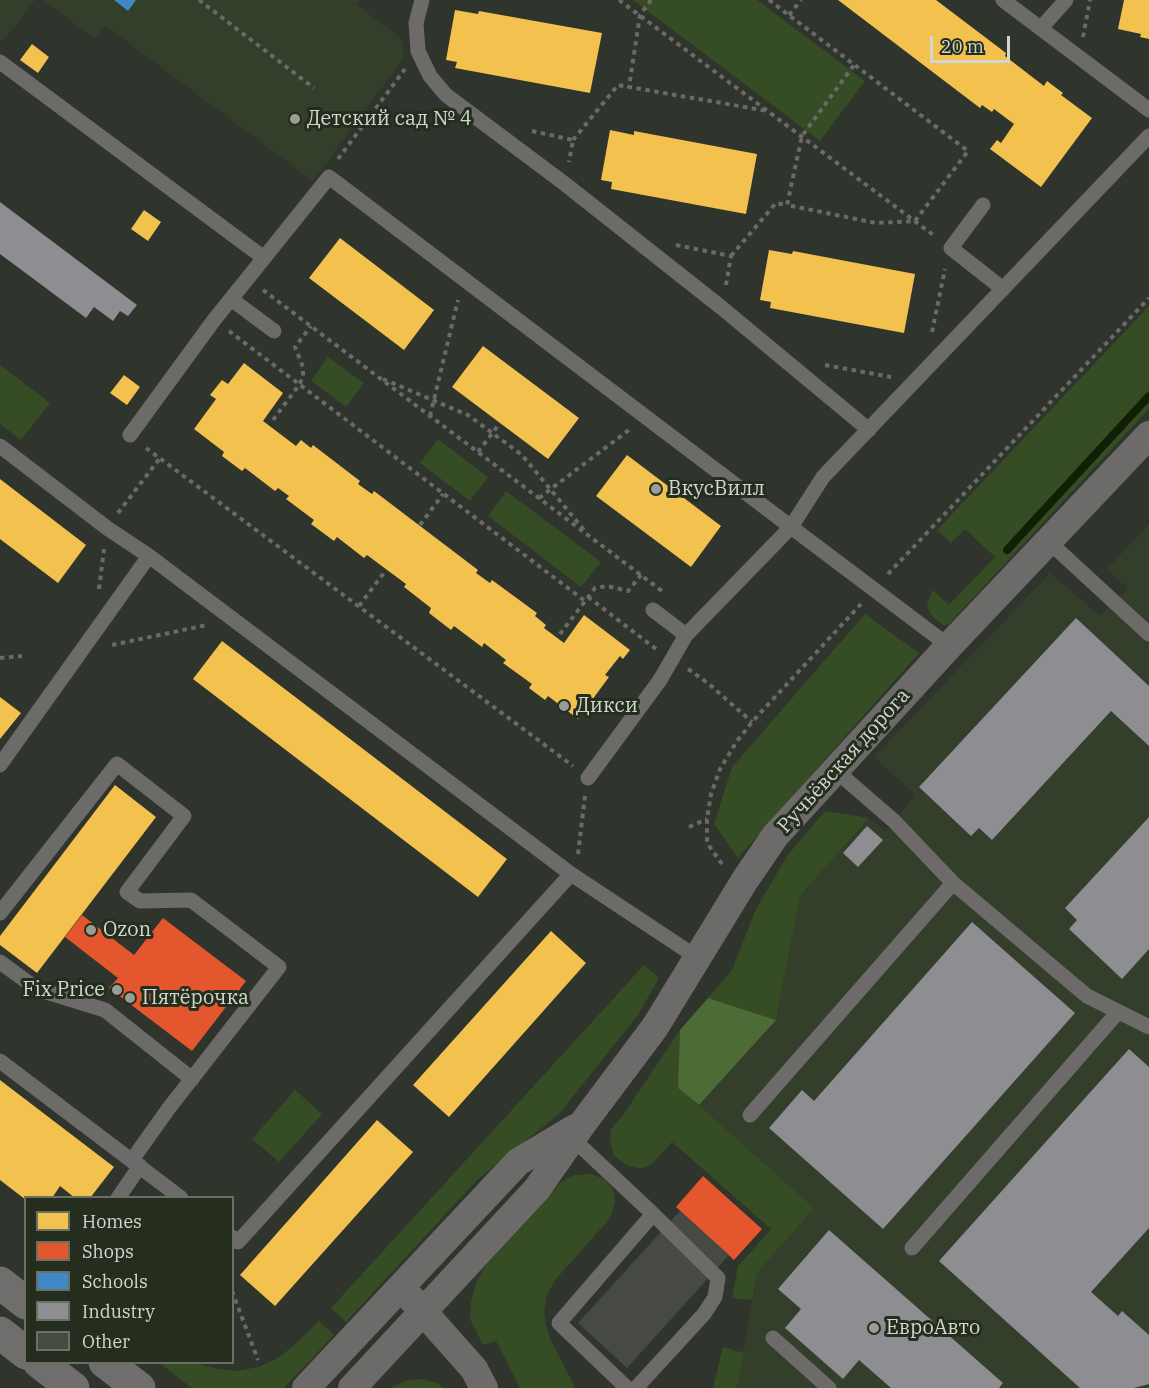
<!DOCTYPE html>
<meta charset="utf-8">
<style>
body{margin:0}
#map{position:relative;width:1149px;height:1388px;overflow:hidden;background:#2f342c;font-family:"IBM Plex Serif",serif}
canvas{display:block}
.legend{position:absolute;left:24px;top:1196px;width:210px;height:168px;box-sizing:border-box;background:#252d1e;border:2px solid #6a7164;margin:0;padding:8px 10px;list-style:none;font-size:18px;color:#d1d7cd}
.legend li{display:flex;align-items:center;gap:12px;height:30px}
.legend b{width:30px;border:2px solid #6a7164}
.scale{position:absolute;left:930px;top:36px;width:80px;height:27px;box-sizing:border-box;border:3px solid #d1d7cd;border-top:0;padding-left:8px;font-size:18px;line-height:21px;white-space:nowrap;color:#d1d7cd;-webkit-text-stroke:4px #252d1e;paint-order:stroke}
</style>
<div id="map">
<canvas width="1149" height="1388"></canvas>
<ul class="legend">
<li><b style="height:16px;background:#f2c14e"></b>Homes</li>
<li><b style="height:16px;background:#e4572e"></b>Shops</li>
<li><b style="height:16px;background:#3f88c5"></b>Schools</li>
<li><b style="height:16px;background:#8d8d92"></b>Industry</li>
<li><b style="height:16px;background:#464a43"></b>Other</li>
</ul>
<div class="scale">20 m</div>
</div>
<script>
const context = document.querySelector('canvas').getContext('2d');
context.lineJoin = 'round';
function paint(path, color) { context.fillStyle = color; context.fill(path, 'evenodd'); }
const toPath = rows => new Path2D(rows.map(r => 'M' + r).join(''));
function trace(path, color, width, dash) { context.strokeStyle = color; context.lineWidth = width; context.lineCap = dash ? 'butt' : 'round'; context.setLineDash(dash || []); context.stroke(path); }
function label(font, color, halo, rows, align = 'center') {
  context.font = font + ' "IBM Plex Serif",serif'; context.lineWidth = 6; context.setLineDash([]); context.textBaseline = 'middle'; context.strokeStyle = halo; context.fillStyle = color; for (const [text, x, y, turn = 0] of rows) {
    context.save(); context.translate(x, y); context.rotate((+turn || 0) * Math.PI / 180); context.textAlign = isNaN(turn) ? turn : align; if (halo) context.strokeText(text, 0, 0); context.fillText(text, 0, 0); context.restore();
  }
}
paint(toPath([
 [0,0,35,0,6,38,0,41],
 [43,0,359,0,356,4,402,39,404,58,313,181,106,26,95,39],
 [1149,524,1149,1388,737,1388,757,1273,813,1208,699,1105,776,1020,800,896,869,818,886,832,915,795,874,757,1050,573,1100,616,1128,589,1107,569]
]), '#333e2b');
paint(toPath([
 [633,0,757,0,865,81,820,141],
 [1149,306,1149,409,949,624,944,626,932,616,928,609,927,603,933,590,949,605,995,557,965,529,951,543,937,530],
 [328,357,364,383,346,407,311,381],
 [0,365,50,403,21,440,0,424],
 [438,439,488,477,470,501,420,463],
 [506,491,601,562,581,587,488,516],
 [865,614,919,653,738,858,714,824,732,767],
 [825,811,869,818,800,896,776,1020,708,998,732,970,756,909,787,856],
 [644,965,659,978,638,1015,559,1114,477,1180,346,1322,331,1308],
 [680,1030,679,1089,699,1105,814,1208,757,1273,752,1300,732,1298,738,1266,771,1229,672,1142,652,1164,641,1169,626,1165,614,1156,610,1142,611,1129,623,1115],
 [295,1090,322,1114,279,1162,252,1139],
 [589,1174,603,1178,613,1189,615,1201,612,1213,605,1224,556,1279,547,1295,544,1311,546,1325,550,1339,574,1385,574,1388,520,1388,496,1341,483,1345,470,1319,471,1302,476,1283,486,1265,561,1182,574,1175],
 [319,1321,334,1335,284,1388,192,1388,159,1363,195,1363,218,1369,236,1371,259,1367,276,1359,292,1347],
 [723,1347,744,1353,737,1388,713,1388],
 [420,1379,437,1383,443,1388,391,1388,407,1380]
]), '#364c24');
paint(toPath([
 [708,998,776,1020,699,1105,678,1088,680,1030]
]), '#4d6b35');
paint(toPath([
 [838,0,936,0,1006,53,1005,56,1044,86,1047,81,1063,93,1061,95,1092,118,1041,187,990,149,997,140,1001,143,1014,124,994,109,992,112,982,105,980,108],
 [1124,0,1149,0,1149,39,1140,37,1141,34,1118,29],
 [455,10,478,14,479,11,602,33,590,93,455,68,457,62,446,60],
 [32,44,49,57,38,73,20,60],
 [610,130,634,135,634,131,757,154,746,214,611,189,612,182,601,180],
 [144,210,161,222,148,241,131,229],
 [340,238,434,310,404,350,309,278],
 [769,250,792,254,793,251,915,274,904,333,770,308,771,302,760,300],
 [483,346,579,418,548,459,452,387],
 [244,363,283,393,263,421,296,446,301,440,311,448,313,445,360,481,358,484,372,494,374,491,478,570,476,573,490,583,492,580,537,613,535,616,546,625,544,628,564,643,584,615,630,650,623,659,620,656,605,675,609,677,578,719,548,696,545,700,529,688,532,684,503,663,506,660,484,643,482,647,454,626,451,630,429,613,431,608,404,587,406,584,367,555,364,558,337,537,334,541,311,524,314,520,286,499,289,496,278,488,275,491,245,468,242,471,222,456,224,452,194,429,216,399,210,395,222,380,228,384],
 [124,375,140,387,127,405,110,393],
 [627,455,721,526,691,567,596,496],
 [0,479,86,545,58,583,0,539],
 [222,641,507,859,478,897,193,679],
 [0,697,21,713,0,739],
 [115,785,156,817,37,973,0,945,0,936],
 [551,931,586,963,449,1117,413,1085],
 [0,1080,114,1167,90,1198,75,1198,60,1186,52,1198,26,1198,26,1200,0,1180],
 [377,1120,413,1152,275,1306,240,1275]
]), '#f2c14e');
paint(toPath([
 [82,915,134,955,163,918,246,981,192,1051,109,988,118,978,65,937],
 [703,1176,762,1229,734,1260,676,1207]
]), '#e4572e');
paint(toPath([
 [114,0,136,0,128,11]
]), '#3f88c5');
paint(toPath([
 [0,202,137,305,128,316,120,311,113,321,94,307,86,318,0,254],
 [1076,618,1149,686,1149,746,1111,711,992,840,979,828,971,836,919,787],
 [1149,817,1149,949,1122,979,1069,929,1077,920,1065,908],
 [867,826,883,840,858,867,843,853],
 [972,922,1075,1013,883,1229,769,1128,802,1090,814,1101],
 [1129,1049,1149,1067,1149,1228,1091,1292,1118,1316,1122,1311,1149,1335,1149,1384,1134,1388,1080,1388,939,1261],
 [829,1230,1003,1383,999,1388,891,1388,859,1360,843,1379,785,1328,801,1309,778,1289]
]), '#8d8d92');
trace(toPath([
 [1007,550,1149,396]
]), '#112004', 8);
paint(toPath([
 [680,1211,729,1255,627,1368,578,1323]
]), '#464a43');
trace(toPath([
 [199,0,314,88],
 [619,0,936,237],
 [651,0,640,15,629,87,768,111],
 [769,0,968,151,915,221,876,223,787,205,802,136,854,65],
 [789,15,801,0],
 [1083,37,1090,0],
 [532,131,573,140,569,162],
 [573,140,618,85,629,87],
 [338,159,405,69],
 [676,245,731,256,726,285],
 [731,256,776,203,787,205],
 [263,290,662,591],
 [229,331,585,601],
 [932,332,945,269],
 [825,365,891,377],
 [383,379,468,415,522,455,584,530],
 [430,416,458,300],
 [273,420,299,385,303,377,303,367,295,347,311,326],
 [146,448,573,766],
 [478,452,500,423],
 [539,498,629,430],
 [118,513,160,458],
 [420,525,443,494],
 [888,574,1149,298],
 [99,589,104,549],
 [588,597,656,649],
 [359,606,386,570],
 [560,634,595,588,607,586,628,591,641,575],
 [112,645,207,625],
 [0,658,22,656],
 [688,669,709,684,752,722],
 [689,827,707,819],
 [578,854,585,796],
 [722,864,707,843,707,819,711,794,720,769,737,741,752,722,861,604],
 [232,1291,258,1360]
]), '#6a6a68', 4, [4.5, 4.5]);
trace(toPath([
 [422,0,416,23,418,51,430,76,446,95,565,184,722,308,869,430],
 [1003,0,1149,110],
 [1041,28,1066,0],
 [0,62,264,258,214,320,130,435],
 [983,205,951,248,1003,289],
 [264,258,329,177,791,527,823,477,1149,136],
 [231,299,274,331],
 [0,446,107,528,149,556,571,874,698,958],
 [1048,541,1149,634],
 [653,610,686,635],
 [0,765,149,556],
 [835,770,894,821,953,883,1087,996,1149,1027],
 [588,778,660,680,686,635,791,527,949,646],
 [0,913,117,764,184,816,127,892,140,901,191,900,279,967,169,1108,132,1160],
 [0,962,37,989,105,1010,192,1079],
 [0,1061,181,1198],
 [750,1115,953,883],
 [572,1138,653,1214],
 [118,1198,140,1166],
 [232,1237,238,1242,571,874],
 [912,1248,1118,1012],
 [773,1338,829,1388],
 [627,1388,559,1323,653,1214,718,1278,715,1297,704,1314,636,1388]
]), '#6d6b6a', 15);
trace(toPath([
 [410,1297,474,1369,484,1388],
 [306,1388,518,1162,575,1128],
 [352,1388,537,1189,583,1123,655,1027,745,880,775,836,949,646,1149,435]
]), '#6d6b6a', 28);
trace(toPath([
 [0,1283,26,1303],
 [0,1333,26,1353],
 [39,1362,73,1388],
 [105,1362,139,1388]
]), '#6f6e6c', 33);
for (const [x, y, r, color] of [
 [295,119,6,"#989e95"],
 [656,489,6,"#989e95"],
 [564,706,6,"#989e95"],
 [91,930,6,"#989e95"],
 [117,990,6,"#989e95"],
 [130,998,6,"#989e95"],
 [874,1328,6,"#989e95"]
]) { const dot = new Path2D(); dot.arc(x, y, r, 0, 2 * Math.PI); context.fillStyle = color; context.fill(dot); trace(dot, '#252d1e', 2); }
label('20px', '#d1d7cd', '#252d1e', [
 ["Детский сад № 4",307,119],
 ["ВкусВилл",668,489],
 ["Дикси",576,706],
 ["Ozon",103,930],
 ["Fix Price",105,990,"right"],
 ["Пятёрочка",142,998],
 ["ЕвроАвто",886,1328]
], 'left');
label('20px', '#d1d7cd', '#252d1e', [
 ["Ручьёвская дорога",844,761,-48]
]);
</script>
